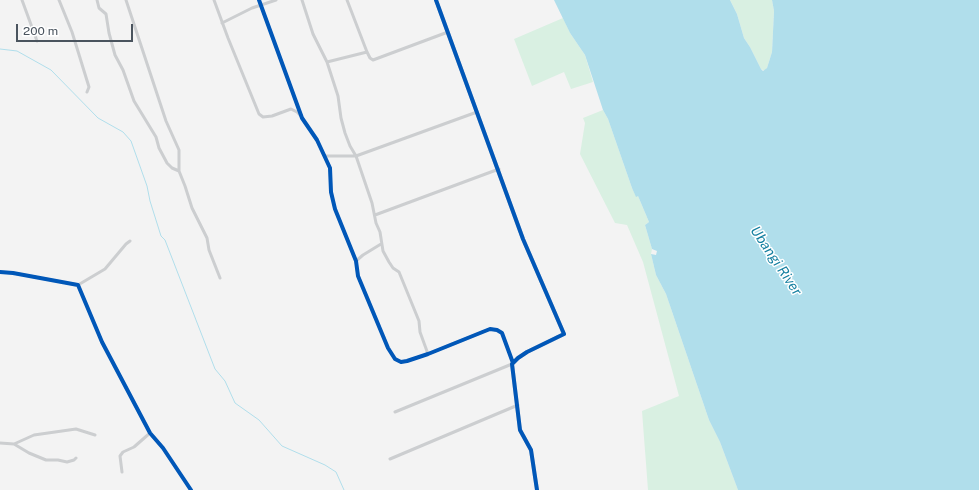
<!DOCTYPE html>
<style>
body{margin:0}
#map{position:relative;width:979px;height:490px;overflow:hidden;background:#f3f3f3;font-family:"Public Sans",sans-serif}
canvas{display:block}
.scale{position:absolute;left:16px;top:24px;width:117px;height:18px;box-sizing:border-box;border:2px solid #4a545e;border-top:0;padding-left:5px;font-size:12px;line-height:14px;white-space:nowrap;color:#4a545e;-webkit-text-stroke:3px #fff;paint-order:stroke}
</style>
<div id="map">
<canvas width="979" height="490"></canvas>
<div class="scale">200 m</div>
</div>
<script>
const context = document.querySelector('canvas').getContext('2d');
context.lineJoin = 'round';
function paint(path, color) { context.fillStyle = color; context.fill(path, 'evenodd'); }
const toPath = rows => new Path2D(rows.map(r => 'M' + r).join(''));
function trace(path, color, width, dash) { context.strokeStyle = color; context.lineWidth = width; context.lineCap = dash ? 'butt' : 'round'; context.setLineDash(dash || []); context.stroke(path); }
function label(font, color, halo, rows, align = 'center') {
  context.font = font + ' "Public Sans",sans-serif'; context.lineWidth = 3; context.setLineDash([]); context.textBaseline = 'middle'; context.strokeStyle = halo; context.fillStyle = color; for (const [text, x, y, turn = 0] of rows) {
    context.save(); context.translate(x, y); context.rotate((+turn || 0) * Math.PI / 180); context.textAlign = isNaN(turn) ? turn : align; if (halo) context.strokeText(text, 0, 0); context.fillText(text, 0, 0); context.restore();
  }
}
paint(toPath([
 [730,0,772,0,774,11,772,52,767,68,765,71,761,69,750,47,744,38,737,14],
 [563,18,570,33,585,55,593,82,571,89,564,72,532,86,514,39],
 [603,110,608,119,632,188,636,196,638,196,649,222,645,225,652,249,651,254,656,275,666,294,709,420,720,442,738,490,648,490,642,411,679,396,643,262,627,225,615,223,580,154,585,123,583,118]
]), '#d9f0e2');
paint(toPath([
 [554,0,730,0,737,14,744,38,750,47,761,69,763,71,767,68,772,52,774,11,772,0,979,0,979,490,738,490,720,442,709,420,666,294,656,275,651,254,656,255,657,251,652,249,645,225,649,222,638,196,636,197,632,188,608,119,603,110,585,55,570,33]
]), '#b0deeb');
trace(toPath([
 [0,49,17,51,51,70,98,118,123,132,131,141,147,186,150,201,161,236,165,240,215,369,225,381,235,403,259,420,282,446,325,465,336,472,344,490]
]), '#b0deeb', 1);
trace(toPath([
 [22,0,37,41],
 [59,0,72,32,89,87,87,92],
 [97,0,99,8,106,14,109,33,115,55,123,70,134,101,156,137,159,148,167,163,172,168,179,171],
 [126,0,166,121,179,150,179,171,185,186,192,208,207,238,209,250,220,278],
 [214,0,228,38,259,114,263,117,272,116,291,109,297,112,301,116],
 [259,0,302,118,317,140,330,168,331,192,335,209,356,261,358,276,388,348,395,359,401,362,407,361,428,354,490,329,497,330,502,333,513,363],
 [302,0,313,34,327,62,338,96,341,118,345,133,350,146,356,156,372,203,376,223,380,232,383,251,389,262,393,268,399,272,419,321,420,332,428,354],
 [347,0,367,52,370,58,373,60,448,32],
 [222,23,252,8,276,0],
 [327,62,367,52],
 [326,156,356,156,477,112],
 [375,215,499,169],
 [356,261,363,255,381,244],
 [0,272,13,273,78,285,102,342,150,433,163,448,191,490],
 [78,285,105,269,126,244,130,241],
 [395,412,512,364],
 [0,443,14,444,34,435,76,429,95,435],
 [14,444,29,453,46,460,58,460,67,462,74,460,76,458],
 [390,459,518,405],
 [122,472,120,456,123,452,134,447,150,433]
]), '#ccced0', 3);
trace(toPath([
 [436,0,523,239,564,334,527,352,518,358,512,364,520,430,531,450,537,490]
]), '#ccced0', 4);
trace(toPath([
 [259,0,302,118,317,140,330,168,331,192,335,209,356,261,358,276,388,348,395,359,401,362,407,361,428,354,490,329,497,330,502,333,513,363],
 [436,0,523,239,564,334,527,352,518,358,512,364,520,430,531,450,537,490],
 [0,272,13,273,78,285,102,342,150,433,163,448,191,490]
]), '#0057b8', 4);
label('italic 14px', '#147fa0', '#fff', [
 ["Ubangi River",776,261,56]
]);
</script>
